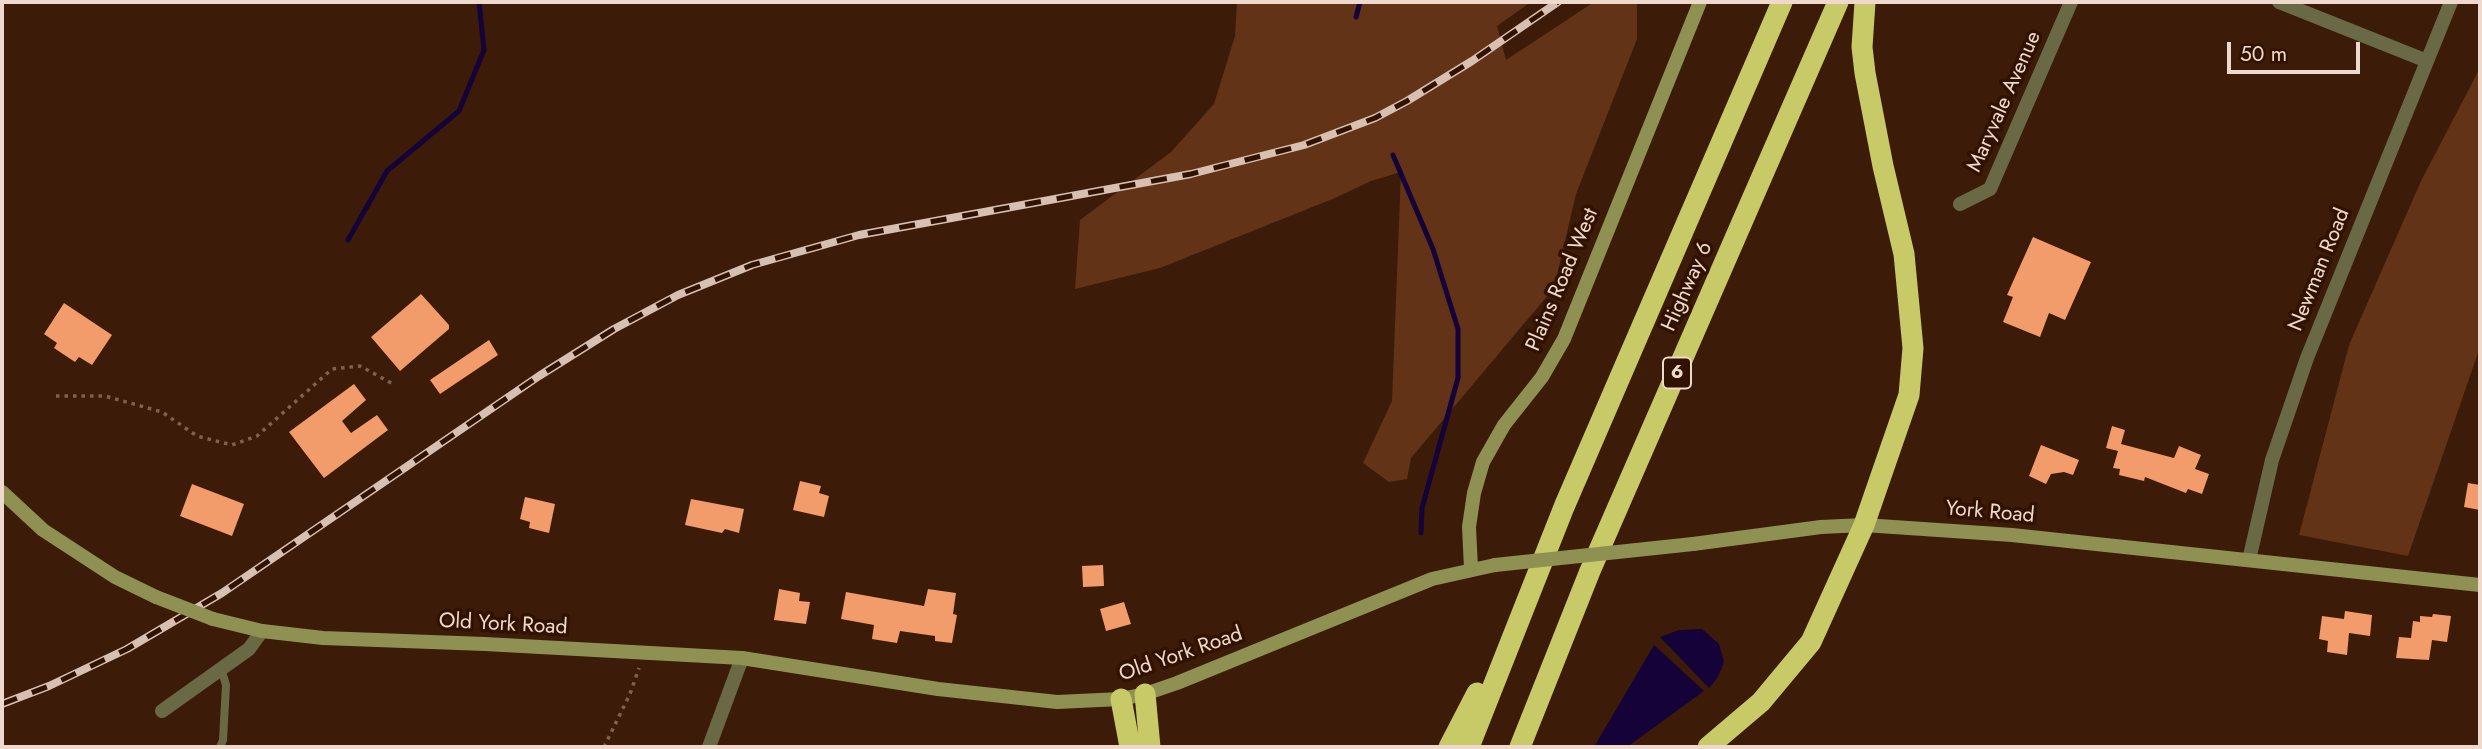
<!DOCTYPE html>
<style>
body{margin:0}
#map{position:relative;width:2482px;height:749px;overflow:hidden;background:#3c1c09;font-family:Jost,sans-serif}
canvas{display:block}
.frame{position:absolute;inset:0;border:4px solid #efd9cd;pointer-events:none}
.scale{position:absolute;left:2227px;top:42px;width:133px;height:32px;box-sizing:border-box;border:4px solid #efd9cd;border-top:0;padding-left:9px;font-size:21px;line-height:24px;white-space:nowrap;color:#efd9cd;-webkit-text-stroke:5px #311201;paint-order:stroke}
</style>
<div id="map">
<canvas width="2482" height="749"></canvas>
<div class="frame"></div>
<div class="scale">50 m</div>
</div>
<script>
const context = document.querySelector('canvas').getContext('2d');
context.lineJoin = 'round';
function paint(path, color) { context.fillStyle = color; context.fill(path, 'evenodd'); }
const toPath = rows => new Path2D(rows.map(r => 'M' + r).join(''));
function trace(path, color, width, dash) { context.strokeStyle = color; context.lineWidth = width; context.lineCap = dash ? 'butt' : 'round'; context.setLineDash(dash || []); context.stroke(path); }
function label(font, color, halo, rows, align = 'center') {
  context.font = font + ' Jost,sans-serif'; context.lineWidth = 7; context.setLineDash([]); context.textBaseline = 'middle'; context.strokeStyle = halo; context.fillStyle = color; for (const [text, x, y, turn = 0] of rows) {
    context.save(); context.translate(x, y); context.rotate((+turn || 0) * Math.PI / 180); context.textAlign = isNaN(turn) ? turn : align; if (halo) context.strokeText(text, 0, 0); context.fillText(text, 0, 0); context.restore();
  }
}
paint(toPath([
 [1237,2,1531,2,1497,26,1506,60,1594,2,1637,2,1637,39,1576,194,1554,288,1411,458,1407,479,1389,482,1363,463,1392,401,1401,172,1371,181,1335,198,1160,268,1075,289,1080,220,1171,152,1214,104,1235,36],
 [2480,68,2480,347,2408,556,2299,535,2349,345,2421,181]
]), '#623316');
paint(toPath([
 [1702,629,1719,644,1724,662,1718,677,1709,688,1660,637,1679,630],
 [1654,645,1704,691,1627,747,1594,747]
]), '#140239');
trace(toPath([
 [1356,17,1360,2],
 [1393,155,1433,249,1458,329,1458,378,1422,508,1421,533],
 [348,240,387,171,459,111,484,50,479,2]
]), '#140239', 5);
paint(toPath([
 [2033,237,2091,262,2065,320,2049,313,2040,337,2003,322,2013,297,2007,295],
 [421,294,449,325,449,329,400,371,371,337],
 [64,303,112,335,92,365,79,357,75,362,54,348,57,343,44,334],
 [489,340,498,355,440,394,430,380],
 [354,384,366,400,342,421,351,433,377,415,388,430,324,478,289,432],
 [2112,426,2125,430,2121,444,2174,458,2179,446,2201,455,2195,469,2209,474,2202,494,2188,489,2186,493,2145,477,2144,481,2119,475,2120,469,2113,468,2118,451,2106,448],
 [2041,445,2079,460,2073,475,2064,472,2051,474,2046,484,2029,476],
 [800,481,821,486,819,493,829,496,824,517,793,510],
 [2468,483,2480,485,2480,510,2464,507],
 [192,484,244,504,232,536,180,516],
 [525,497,555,504,549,533,529,528,530,522,520,519],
 [691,499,744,509,739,533,725,529,722,533,685,525],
 [1103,565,1104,586,1083,587,1082,566],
 [779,589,800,593,799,601,810,602,806,624,774,620],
 [928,589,956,593,953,614,957,615,952,643,935,641,935,636,900,631,897,643,872,639,874,625,841,619,846,592,924,606],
 [1124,602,1131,624,1106,631,1100,609],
 [2345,611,2372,615,2370,636,2349,633,2347,655,2327,652,2328,641,2319,639,2322,616,2344,619],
 [2433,614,2451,616,2447,642,2432,640,2429,660,2396,658,2399,637,2411,638,2413,621,2420,622,2420,616,2432,617]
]), '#f29b6b');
trace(toPath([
 [56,396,105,396,162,412,197,436,232,445,257,436,332,369,360,366,395,385],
 [604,747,630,694,639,668]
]), '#7e6151', 3.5, [3.5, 5]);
trace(toPath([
 [220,747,223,740,226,685,221,668]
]), '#696a45', 8);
trace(toPath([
 [2279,2,2427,61],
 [1960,204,1990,189,2071,2],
 [2249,560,2272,460,2307,358,2451,2],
 [162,711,249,649,262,631],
 [709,747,742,658]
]), '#696a45', 14);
trace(toPath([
 [2,492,43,530,115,577,156,597],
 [1693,544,1821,527,1864,525,2012,535,2480,585],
 [1471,569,1469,527,1474,493,1483,462,1504,425,1542,377,1564,339,1700,2],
 [213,619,262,631,323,638,485,644,742,658,938,689,1057,702,1121,699,1145,694,1177,683,1432,579,1495,565]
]), '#8f9153', 14);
trace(toPath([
 [1145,694,1150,747],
 [1121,699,1130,747],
 [1449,747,1477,693],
 [1469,747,1564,507,1782,2],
 [1520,747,1590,571,1838,2],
 [1708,747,1761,702,1811,642,1864,525,1909,395,1913,348,1904,254,1883,166,1865,73,1862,47,1865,2]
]), '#c8c967', 21);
const rail = toPath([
 [2,704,49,686,127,649,222,593,539,376,614,329,678,295,752,265,859,235,1191,174,1304,145,1375,118,1407,101,1472,61,1558,2]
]);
trace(rail, '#d7bfb2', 8);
trace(rail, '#311201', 5, [16]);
trace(toPath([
 [1495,565,1693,544],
 [156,597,213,619]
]), '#8f9153', 14);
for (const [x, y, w] of [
 [1677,373,28]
]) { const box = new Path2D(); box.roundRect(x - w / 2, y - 15.5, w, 31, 5); context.fillStyle = '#311201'; context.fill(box); trace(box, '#efd9cd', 2); }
label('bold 19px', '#efd9cd', null, [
 ["6",1677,373]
]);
label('21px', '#efd9cd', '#311201', [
 ["Maryvale Avenue",2005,102,-66],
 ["Newman Road",2320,270,-68],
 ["Plains Road West",1563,280,-67],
 ["Highway 6",1688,287,-66],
 ["York Road",1990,513,5],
 ["Old York Road",503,625,3],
 ["Old York Road",1181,655,-19]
]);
</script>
